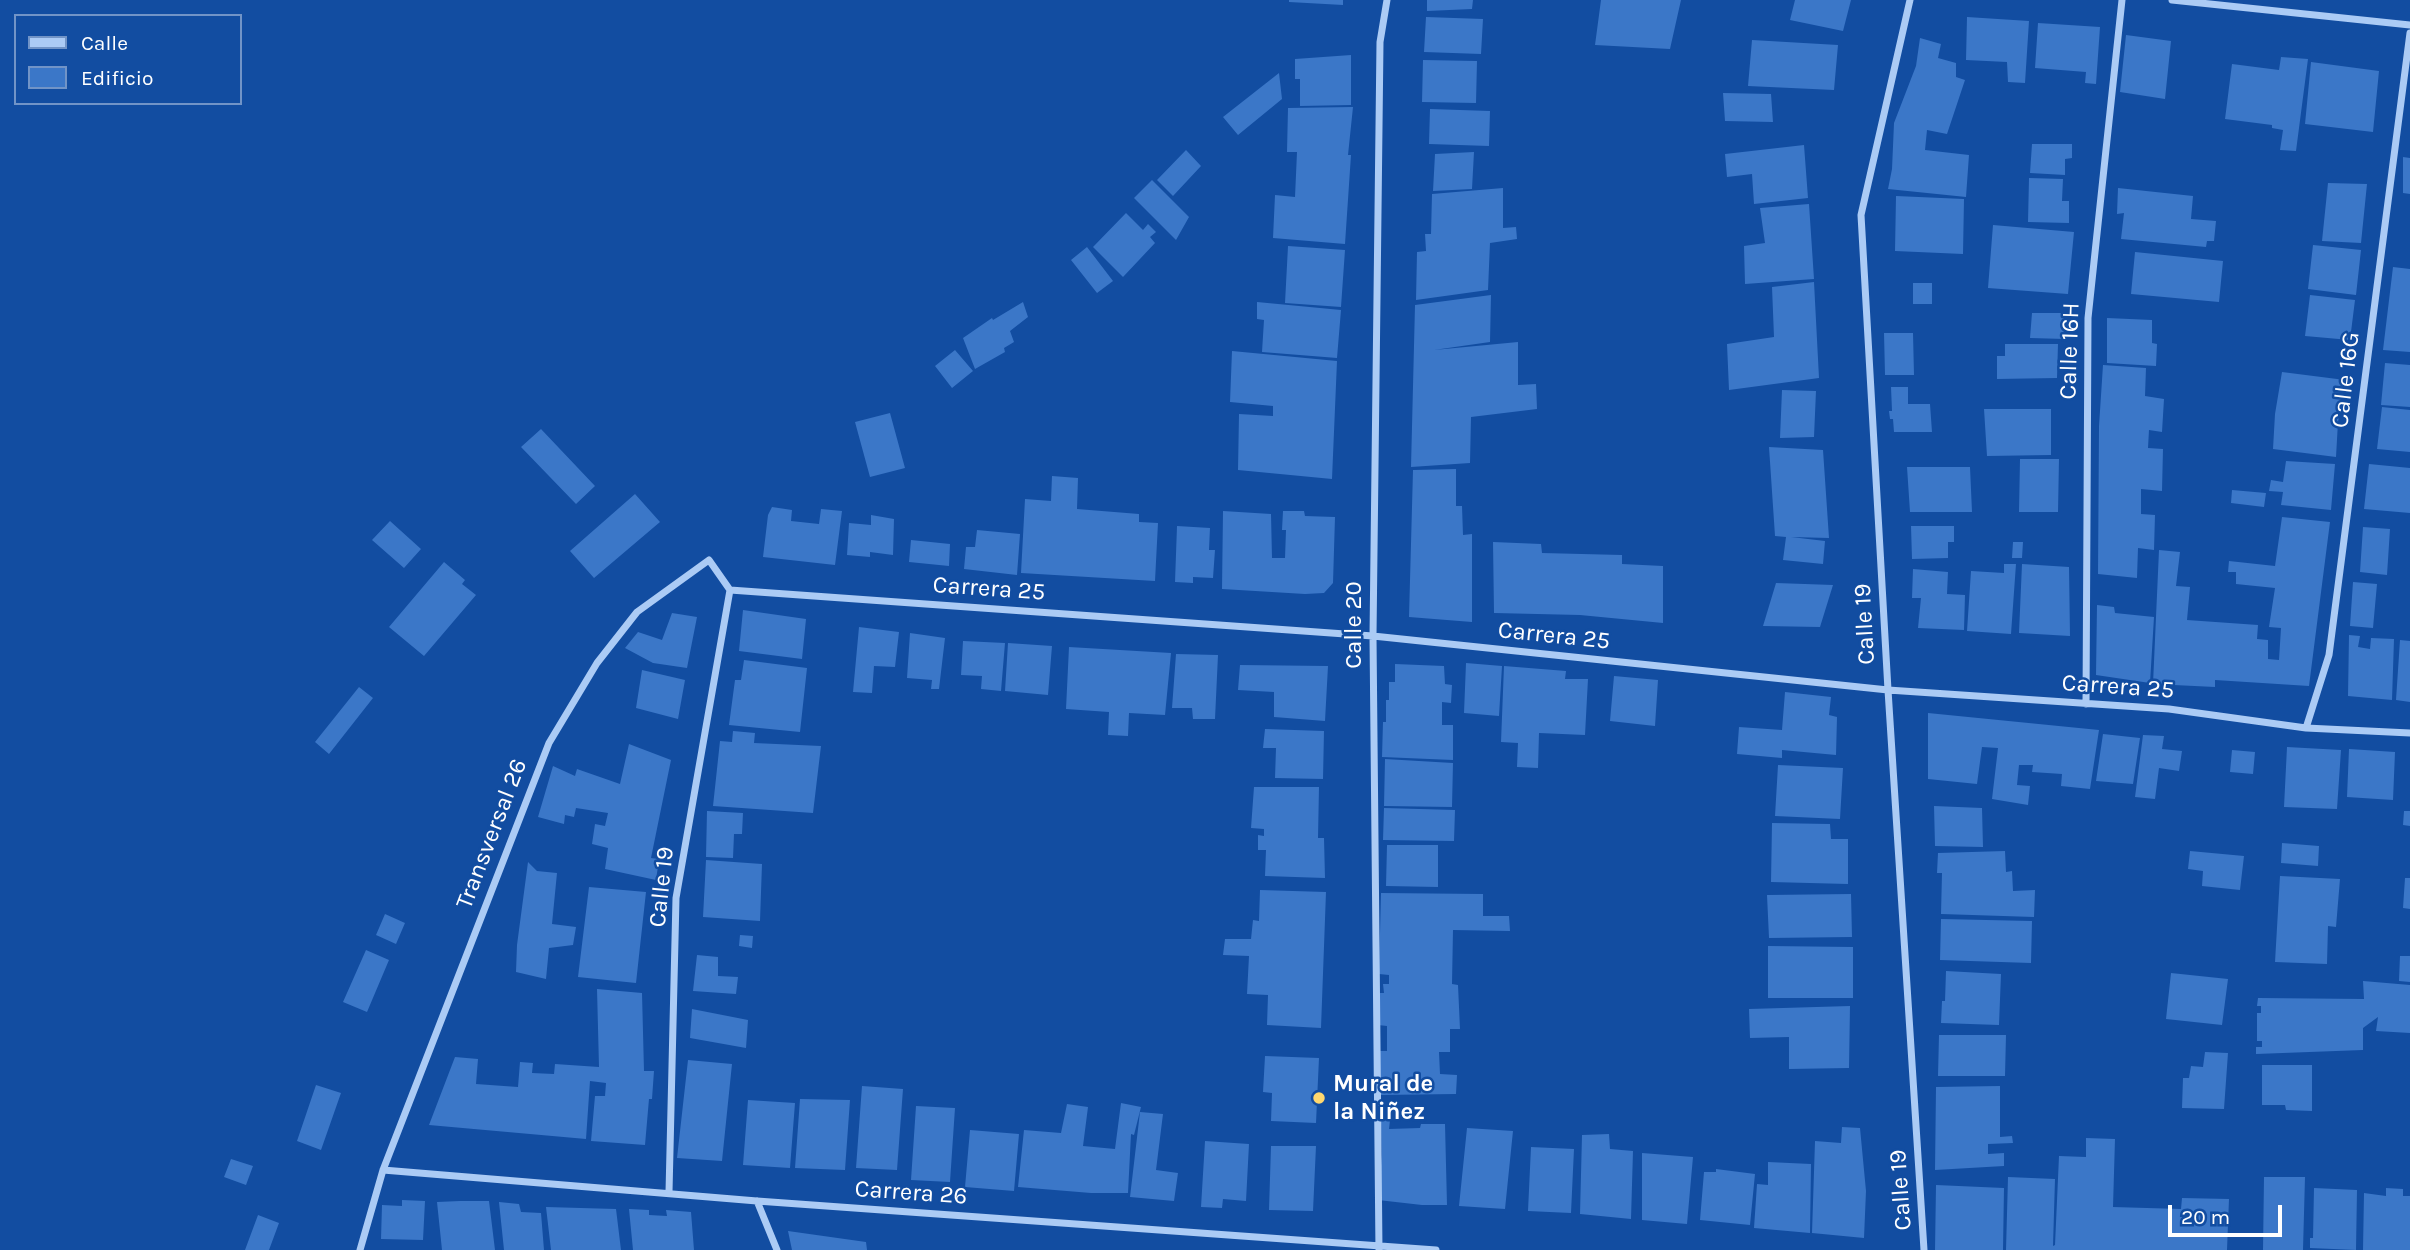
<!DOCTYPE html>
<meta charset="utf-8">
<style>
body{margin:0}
#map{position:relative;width:2410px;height:1250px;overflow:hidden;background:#124da1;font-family:Karla,sans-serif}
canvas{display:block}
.legend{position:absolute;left:14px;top:14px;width:228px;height:91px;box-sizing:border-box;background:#124da1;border:2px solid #7194c7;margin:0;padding:9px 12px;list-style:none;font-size:21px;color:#fff}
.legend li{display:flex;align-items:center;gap:14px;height:35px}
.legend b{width:35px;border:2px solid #7194c7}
.scale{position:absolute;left:2168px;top:1205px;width:114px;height:32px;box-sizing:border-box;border:4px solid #fff;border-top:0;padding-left:9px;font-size:21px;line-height:24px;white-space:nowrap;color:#fff;-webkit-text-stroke:5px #124da1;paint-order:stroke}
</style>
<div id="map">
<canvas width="2410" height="1250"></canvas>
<ul class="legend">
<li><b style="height:9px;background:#abcbf5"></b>Calle</li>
<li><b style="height:19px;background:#3b77c8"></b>Edificio</li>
</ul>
<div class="scale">20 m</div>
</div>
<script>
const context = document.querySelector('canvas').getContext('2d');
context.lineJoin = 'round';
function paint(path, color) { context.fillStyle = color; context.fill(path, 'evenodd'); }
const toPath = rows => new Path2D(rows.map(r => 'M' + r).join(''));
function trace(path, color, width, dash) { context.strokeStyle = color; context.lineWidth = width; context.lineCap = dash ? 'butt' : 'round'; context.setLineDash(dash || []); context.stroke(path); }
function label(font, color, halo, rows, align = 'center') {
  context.font = font + ' Karla,sans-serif'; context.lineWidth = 5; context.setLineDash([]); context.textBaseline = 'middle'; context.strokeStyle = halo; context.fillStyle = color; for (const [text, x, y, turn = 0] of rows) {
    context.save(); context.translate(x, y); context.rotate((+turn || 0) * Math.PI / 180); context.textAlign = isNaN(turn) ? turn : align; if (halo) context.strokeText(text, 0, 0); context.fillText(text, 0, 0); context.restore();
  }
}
paint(toPath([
 [1289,0,1343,0,1343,5,1289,2],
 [1427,0,1473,0,1472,9,1427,11],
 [1601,0,1681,0,1670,49,1595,45],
 [1795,0,1851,0,1843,31,1790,20],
 [1426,17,1483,19,1481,54,1424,52],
 [1967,17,2029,21,2025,83,2008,82,2007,62,1966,60],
 [2038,23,2100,27,2096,84,2085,83,2086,72,2035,68],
 [2126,35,2171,41,2165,99,2120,92],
 [1920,38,1941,44,1938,58,1956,63,1956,77,1965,80,1947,134,1927,130,1925,150,1969,155,1966,197,1888,189,1892,169,1894,123,1916,66],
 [1752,40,1838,45,1834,90,1748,86],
 [1351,55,1351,105,1300,106,1300,79,1295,79,1295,59],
 [2281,57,2308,59,2296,151,2280,150,2283,130,2272,128,2272,125,2225,119,2232,64,2279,70],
 [1423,60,1477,61,1476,103,1422,102],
 [2311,62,2379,71,2373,132,2305,124],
 [1279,73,1282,99,1238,135,1223,117],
 [1723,93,1771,94,1773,122,1725,121],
 [1353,107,1348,155,1351,155,1345,244,1273,238,1275,195,1295,197,1297,152,1287,152,1288,108],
 [1430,109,1490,111,1489,146,1429,144],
 [2032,144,2072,144,2072,158,2065,159,2065,175,2030,173],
 [1804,145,1808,198,1754,204,1752,174,1727,177,1725,154],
 [1186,150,1201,166,1173,196,1157,180],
 [1474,152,1472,189,1433,191,1435,154],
 [2403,157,2410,158,2410,194,2403,193],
 [2029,178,2063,179,2062,201,2069,201,2069,223,2028,222],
 [1152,180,1189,217,1176,240,1134,198],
 [2328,183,2367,184,2361,243,2322,241],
 [1503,188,1503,228,1516,227,1517,239,1490,243,1488,290,1416,300,1417,252,1426,251,1425,234,1431,234,1432,194],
 [2118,188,2193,196,2191,219,2216,221,2214,241,2207,241,2206,247,2121,239,2124,213,2117,214],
 [1896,196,1964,199,1963,254,1895,251],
 [1809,204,1814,279,1745,284,1744,246,1765,243,1760,208],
 [1126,213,1143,230,1148,224,1156,232,1150,237,1155,243,1123,277,1093,247],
 [1993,225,2074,232,2068,294,1988,288],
 [2313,245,2361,250,2356,295,2308,289],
 [1288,246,1345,250,1341,307,1285,303],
 [1087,247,1113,281,1097,293,1071,260],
 [2135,252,2223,261,2219,302,2131,294],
 [2393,267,2410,269,2410,352,2383,350],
 [1814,282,1819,378,1729,390,1727,344,1774,337,1772,287],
 [1913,283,1932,283,1932,304,1913,304],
 [1491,295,1490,342,1434,350,1518,342,1518,385,1536,384,1537,409,1471,417,1470,463,1411,467,1415,305],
 [2310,295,2355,300,2350,340,2305,336],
 [1023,302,1028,317,1010,331,1014,342,1004,348,1005,352,975,369,963,338,992,318,993,320],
 [1257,302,1341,310,1337,358,1262,352,1264,320,1257,319],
 [2032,313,2067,313,2065,339,2030,338],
 [2107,318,2152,320,2152,343,2157,344,2156,366,2107,363],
 [1884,333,1913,333,1914,375,1885,375],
 [2005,344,2058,344,2057,378,1997,379,1997,356,2005,356],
 [955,350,973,371,952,388,935,366],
 [1232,351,1337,361,1332,479,1238,470,1239,414,1273,416,1273,406,1230,402],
 [2385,363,2410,365,2410,407,2381,405],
 [2103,365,2146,368,2145,396,2164,399,2162,432,2149,430,2148,448,2163,449,2162,491,2141,489,2141,514,2155,515,2154,550,2138,548,2137,578,2098,574,2099,426],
 [2282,372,2345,380,2338,422,2336,457,2273,449,2275,414],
 [1891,387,1908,387,1908,404,1930,404,1932,432,1894,432,1893,419,1890,419,1889,411,1892,411],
 [1782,390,1816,391,1814,437,1780,438],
 [2382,407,2410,410,2410,452,2377,449],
 [1984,409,2051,409,2051,455,1987,456],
 [890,413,905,468,870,477,855,422],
 [541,429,595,486,576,504,521,447],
 [1769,447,1823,450,1829,538,1791,537,1825,541,1823,564,1783,560,1786,537,1775,536],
 [2020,459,2059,459,2058,512,2019,512],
 [2286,461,2335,464,2331,510,2281,505,2283,492,2269,491,2271,480,2283,482],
 [2369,464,2410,468,2410,513,2364,509],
 [1907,467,1970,467,1972,512,1910,512],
 [1456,469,1456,506,1462,506,1463,535,1472,534,1472,622,1409,617,1413,470],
 [1052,476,1078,478,1077,509,1139,514,1139,522,1158,523,1155,581,1021,573,1025,499,1051,501],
 [2232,490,2266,493,2264,507,2231,503],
 [635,494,660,522,594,578,570,551],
 [772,507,792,510,791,521,819,524,821,509,842,511,835,565,763,557,768,515],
 [1223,511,1271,514,1272,558,1285,558,1286,530,1282,530,1283,511,1304,511,1305,516,1335,517,1333,583,1324,593,1305,594,1222,589],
 [871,515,894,519,893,555,870,552,870,557,847,555,849,523,871,525],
 [2282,517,2330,522,2309,686,2215,680,2215,687,2153,684,2159,550,2180,552,2176,586,2190,587,2187,620,2258,625,2257,639,2268,640,2268,659,2279,660,2281,628,2269,627,2275,588,2236,584,2236,572,2228,572,2229,561,2275,566],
 [390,521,421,549,404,568,372,540],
 [1177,526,1210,528,1209,550,1215,550,1213,578,1193,577,1193,583,1175,582],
 [1911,526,1954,526,1954,542,1948,542,1948,558,1912,559],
 [2363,527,2390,529,2387,575,2360,572],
 [977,530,1020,534,1017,575,964,569,966,547,975,547],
 [911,540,950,544,949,566,909,562],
 [1493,542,1541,544,1542,553,1622,555,1622,564,1663,566,1663,623,1580,615,1494,613],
 [2013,542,2023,542,2022,558,2012,558],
 [444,562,465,580,462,584,476,595,424,656,389,627],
 [2004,564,2016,564,2011,634,1967,631,1971,571,2004,573],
 [2022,564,2069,567,2070,636,2019,633],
 [1913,569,1948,572,1947,594,1965,595,1964,630,1918,628,1921,598,1912,598],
 [2353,582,2377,584,2373,628,2350,626],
 [1776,583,1833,585,1820,627,1763,626],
 [2097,605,2114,607,2115,613,2154,617,2150,683,2096,675],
 [743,610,806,619,802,659,739,651],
 [672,613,697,617,687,668,653,663,625,648,638,632,662,640],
 [859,627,899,632,895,667,874,666,872,693,853,692],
 [910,633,945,638,939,689,931,689,932,680,907,678],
 [2349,635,2360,636,2358,647,2370,649,2371,638,2394,639,2392,700,2348,696],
 [2400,640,2410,641,2410,702,2396,700],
 [963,641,1005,643,1001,691,981,689,982,676,961,675],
 [1008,643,1052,646,1048,695,1005,691],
 [1069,647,1171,653,1165,715,1129,713,1128,736,1108,735,1109,712,1066,709],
 [1176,654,1218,655,1215,719,1193,719,1192,708,1172,708],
 [744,660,807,668,800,732,729,725,735,680,741,680],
 [1466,663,1502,666,1499,716,1464,713],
 [1395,664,1444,666,1445,684,1452,685,1451,703,1442,702,1442,725,1453,725,1453,760,1382,757,1383,722,1386,722,1386,700,1389,700,1389,682,1395,682],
 [1240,665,1328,666,1325,721,1274,717,1274,692,1238,690],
 [1504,666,1566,671,1565,679,1588,679,1585,735,1539,733,1538,768,1517,767,1518,743,1501,742],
 [642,670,685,680,678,719,636,708],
 [1614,676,1658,680,1655,726,1610,721],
 [359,687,373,698,329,754,315,742],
 [1785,692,1831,697,1829,715,1837,717,1836,755,1782,750,1782,758,1737,754,1739,727,1782,730],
 [1928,713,2099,730,2090,789,2061,786,2062,774,2032,772,2033,765,2019,765,2017,785,2030,786,2028,805,1992,799,1998,748,1982,747,1977,784,1928,779],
 [1265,729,1324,731,1323,779,1275,778,1276,748,1263,748],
 [733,731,755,733,754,743,821,746,813,813,713,806,720,741,732,742],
 [2103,734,2140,738,2133,784,2096,781],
 [2143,735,2164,736,2162,749,2182,751,2179,771,2159,768,2155,799,2135,797],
 [629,744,671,760,651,858,659,859,656,880,605,869,608,848,592,844,595,824,605,826,608,813,576,808,574,817,565,815,564,824,538,817,553,766,575,776,577,769,620,784],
 [2287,747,2341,750,2337,809,2284,807],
 [2349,749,2395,752,2393,800,2347,797],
 [2232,750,2255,752,2253,774,2230,772],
 [1385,759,1453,763,1452,807,1384,806],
 [1778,765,1843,768,1840,819,1775,816],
 [1254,787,1319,787,1318,838,1324,838,1325,878,1265,876,1266,850,1258,850,1258,835,1264,836,1264,829,1251,828],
 [1934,806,1982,808,1983,847,1935,846],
 [1384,808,1455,810,1454,841,1383,840],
 [707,811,743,813,742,834,734,834,733,858,706,857],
 [2404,811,2410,811,2410,826,2403,825],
 [1772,823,1830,824,1831,839,1848,839,1848,884,1771,882],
 [2282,843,2319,846,2318,866,2281,863],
 [1387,845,1438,845,1438,887,1386,886],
 [2005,851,2006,872,2012,871,2013,891,2035,890,2034,917,1941,914,1942,873,1937,873,1938,853],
 [2190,851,2244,856,2240,890,2202,886,2203,871,2188,869],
 [706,860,762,864,760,921,703,917],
 [528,862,537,871,557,873,552,924,576,927,573,945,549,948,546,979,516,972,517,945],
 [2280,876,2340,879,2336,927,2328,926,2327,964,2275,962],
 [2405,878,2410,878,2410,909,2403,908],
 [589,887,646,892,636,983,578,977],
 [1260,890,1326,892,1321,1028,1267,1025,1268,995,1247,994,1249,956,1223,955,1225,939,1251,939,1253,920,1259,921],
 [1381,893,1483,894,1483,916,1509,916,1510,931,1453,930,1452,984,1458,985,1460,1029,1450,1029,1450,1052,1439,1052,1440,1074,1457,1075,1456,1094,1380,1095,1379,1051,1387,1051,1387,1026,1378,1025,1379,993,1384,993,1383,984,1389,984,1389,975,1379,974],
 [1851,894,1852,937,1769,938,1767,895],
 [385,914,405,923,396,944,376,935],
 [1941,919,2032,921,2031,963,1940,960],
 [740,935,753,936,752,948,739,946],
 [1768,946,1853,947,1853,998,1768,998],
 [366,950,389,960,367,1012,343,1002],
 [697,955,718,957,718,976,738,977,736,994,693,991],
 [2400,956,2410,956,2410,982,2399,981],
 [1946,971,2001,974,1999,1025,1941,1023,1942,1001,1945,1001],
 [2171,973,2228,979,2222,1025,2166,1019],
 [2363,981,2410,985,2410,1033,2376,1031,2378,1017,2363,1028,2363,1050,2256,1054,2256,1047,2262,1047,2262,1041,2257,1041,2257,1013,2261,1013,2261,1006,2257,1006,2258,998,2364,999],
 [597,989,642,993,644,1071,654,1071,652,1099,649,1099,645,1145,591,1141,595,1096,605,1096,606,1083,590,1081,586,1139,429,1125,455,1057,478,1059,476,1084,518,1087,520,1062,533,1063,532,1073,554,1074,555,1064,599,1067],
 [1850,1006,1849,1068,1789,1069,1789,1037,1750,1038,1749,1009],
 [692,1009,748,1020,746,1048,690,1038],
 [1939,1035,2006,1035,2005,1076,1938,1076],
 [2205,1052,2228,1053,2224,1109,2182,1108,2183,1078,2189,1078,2191,1066,2203,1067],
 [1265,1056,1319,1058,1316,1123,1271,1121,1272,1093,1263,1092],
 [688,1060,732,1064,722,1161,677,1158],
 [2262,1065,2312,1065,2312,1111,2286,1110,2285,1105,2262,1105],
 [316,1085,341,1093,321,1150,297,1141],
 [862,1086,903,1089,897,1170,856,1168],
 [2000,1086,2000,1137,2012,1136,2013,1143,1988,1144,1988,1154,2004,1153,2004,1166,1935,1170,1936,1087],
 [800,1099,850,1100,845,1170,795,1168],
 [748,1100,795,1103,790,1168,743,1165],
 [1121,1103,1141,1107,1134,1135,1131,1134,1128,1193,1091,1193,1018,1187,1024,1130,1061,1133,1067,1104,1088,1107,1083,1146,1115,1149],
 [916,1106,955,1108,950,1182,911,1180],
 [1140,1112,1163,1114,1156,1170,1178,1173,1174,1201,1130,1197],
 [1390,1120,1389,1129,1420,1128,1421,1124,1445,1124,1447,1205,1422,1205,1378,1200,1382,1155,1381,1121],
 [1842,1127,1860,1128,1866,1191,1864,1238,1812,1233,1815,1141,1841,1143],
 [1467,1128,1513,1131,1505,1209,1459,1206],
 [970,1130,1019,1134,1014,1191,965,1187],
 [1609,1134,1610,1149,1633,1151,1631,1219,1580,1214,1582,1135],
 [2086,1138,2115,1139,2113,1207,2181,1209,2182,1198,2229,1199,2227,1250,2006,1250,2008,1177,2055,1179,2053,1246,2055,1245,2059,1156,2086,1157],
 [1205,1141,1249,1144,1246,1201,1223,1199,1222,1208,1201,1207],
 [1271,1146,1316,1146,1313,1211,1269,1210],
 [1531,1147,1574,1149,1571,1213,1528,1211],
 [1642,1153,1693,1157,1687,1224,1642,1220],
 [231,1159,253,1166,246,1185,224,1177],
 [1768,1162,1811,1164,1810,1233,1754,1228,1757,1184,1768,1185],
 [1716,1169,1755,1174,1750,1225,1700,1220,1704,1172,1716,1172],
 [2264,1177,2305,1177,2303,1250,2263,1250],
 [1936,1185,2004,1188,2003,1250,1935,1250],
 [2314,1188,2357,1190,2356,1250,2310,1248,2310,1238,2313,1238],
 [2386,1188,2403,1189,2403,1196,2410,1196,2410,1250,2363,1250,2364,1193,2386,1196],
 [402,1200,425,1201,423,1240,381,1239,382,1205,402,1206],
 [460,1201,489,1201,495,1250,442,1250,437,1202],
 [499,1202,519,1204,521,1212,541,1213,544,1250,504,1250],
 [546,1207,616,1209,621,1250,551,1250],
 [629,1209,649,1210,649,1215,667,1216,666,1210,691,1212,694,1250,633,1250],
 [258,1215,279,1223,269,1250,245,1250],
 [788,1231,866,1242,867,1250,792,1250]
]), '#3b77c8');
trace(toPath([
 [1910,0,1861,215,1888,690,1924,1250],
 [2172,0,2410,25],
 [2086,704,2088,318,2122,0],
 [2306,728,2329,655,2410,33],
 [383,1170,757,1201,1436,1250],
 [669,1192,676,898,730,590],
 [757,1201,777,1250],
 [360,1250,383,1170,549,743,597,663,637,612,709,560,730,590,1373,636,1888,690,2169,709,2306,728,2410,733],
 [1379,1250,1373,636,1380,42,1387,0]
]), '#abcbf5', 7);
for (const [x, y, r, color] of [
 [1319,1098,7,"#ffd86f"]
]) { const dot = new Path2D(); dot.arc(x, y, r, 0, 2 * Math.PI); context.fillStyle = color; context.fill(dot); trace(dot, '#124da1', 2.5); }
label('24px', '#fff', '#124da1', [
 ["Calle 16H",2070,351,-88],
 ["Calle 16G",2346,380,-83],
 ["Carrera 25",989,589,4],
 ["Calle 19",1865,624,-93],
 ["Calle 20",1354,625,-90],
 ["Carrera 25",1554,636,6],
 ["Carrera 25",2118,687,4],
 ["Transversal 26",492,834,-69],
 ["Calle 19",662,887,-84],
 ["Calle 19",1901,1190,-94],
 ["Carrera 26",911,1193,4]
]);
label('bold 24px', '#fff', '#124da1', [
 ["Mural de",1333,1084],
 ["la Niñez",1333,1112]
], 'left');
</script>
